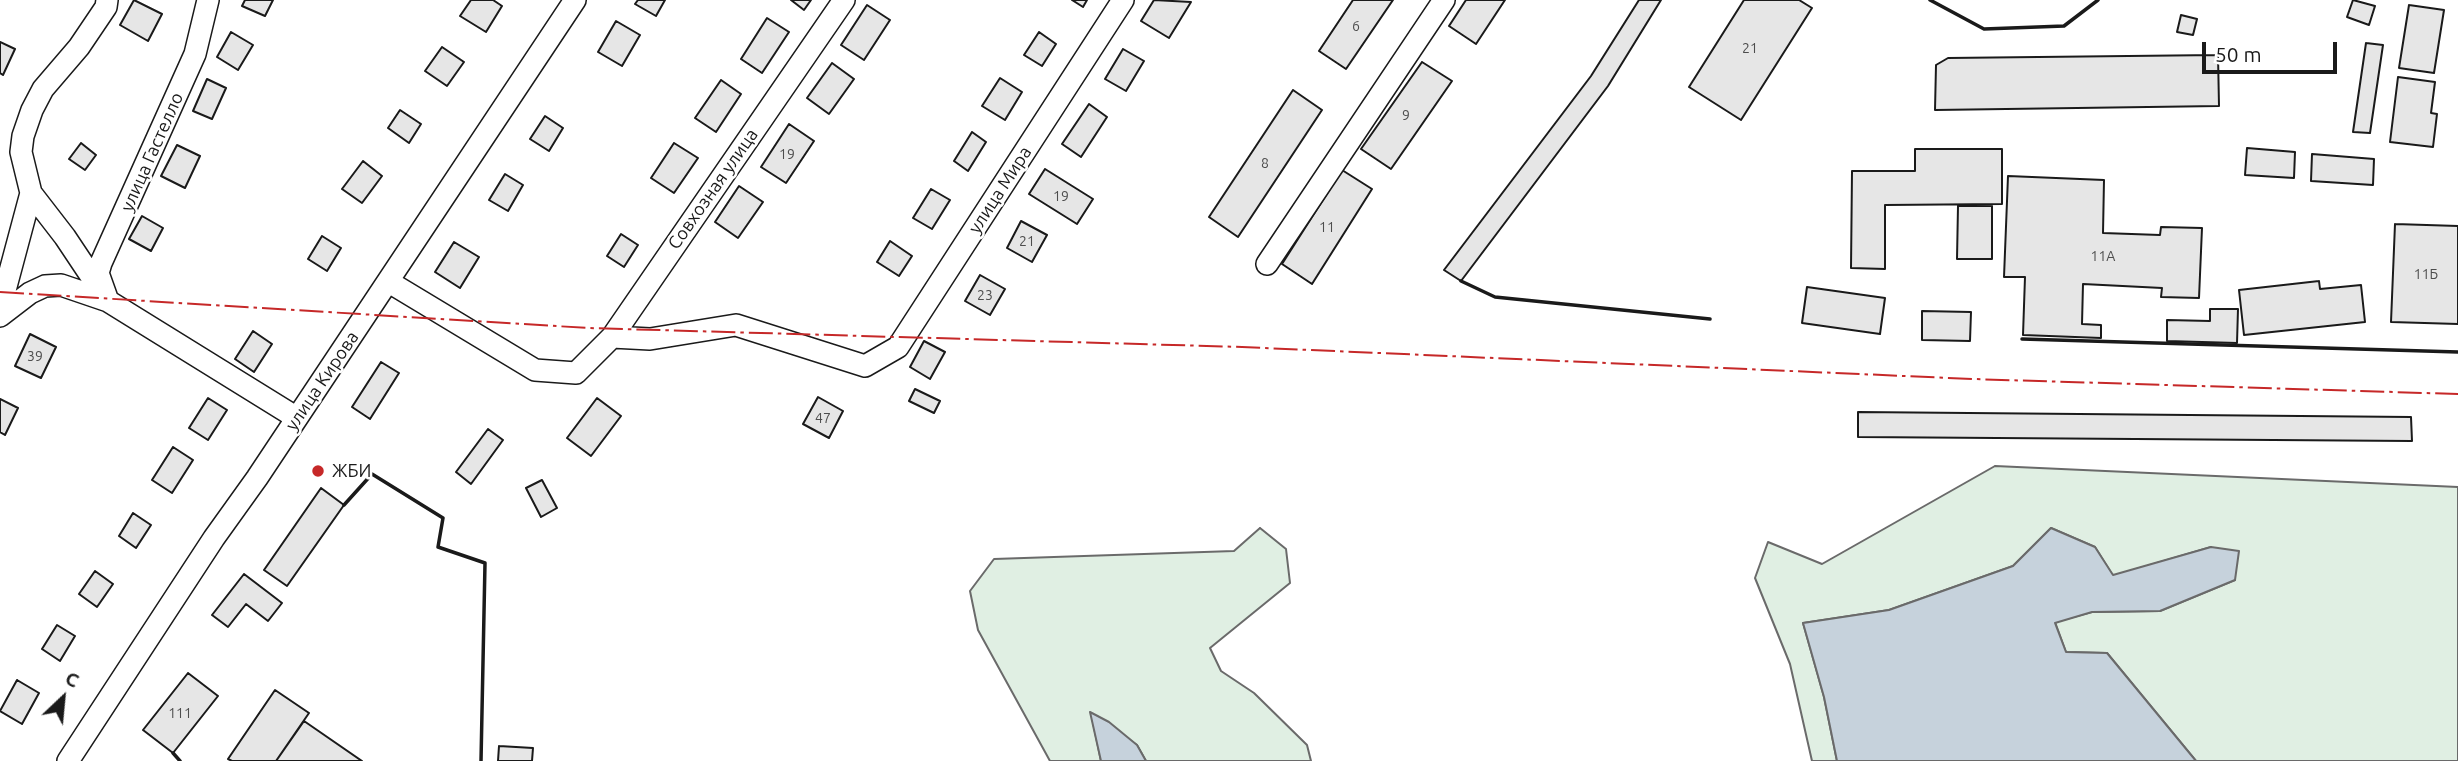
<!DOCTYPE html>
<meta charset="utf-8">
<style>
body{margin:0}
#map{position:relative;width:2458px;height:761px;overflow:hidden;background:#fff;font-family:Ubuntu,sans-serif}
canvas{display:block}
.north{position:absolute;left:28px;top:663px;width:70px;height:70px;-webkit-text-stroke:5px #fff;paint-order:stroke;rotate:26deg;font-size:19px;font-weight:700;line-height:28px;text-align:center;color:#1a1a1a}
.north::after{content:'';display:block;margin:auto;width:24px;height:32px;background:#1a1a1a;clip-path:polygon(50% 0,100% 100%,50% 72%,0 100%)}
.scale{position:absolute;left:2202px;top:42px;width:135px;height:32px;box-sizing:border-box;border:4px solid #1a1a1a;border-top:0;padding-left:9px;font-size:21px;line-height:24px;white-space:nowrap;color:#1a1a1a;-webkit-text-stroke:5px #fff;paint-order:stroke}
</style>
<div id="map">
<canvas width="2458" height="761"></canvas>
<div class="north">С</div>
<div class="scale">50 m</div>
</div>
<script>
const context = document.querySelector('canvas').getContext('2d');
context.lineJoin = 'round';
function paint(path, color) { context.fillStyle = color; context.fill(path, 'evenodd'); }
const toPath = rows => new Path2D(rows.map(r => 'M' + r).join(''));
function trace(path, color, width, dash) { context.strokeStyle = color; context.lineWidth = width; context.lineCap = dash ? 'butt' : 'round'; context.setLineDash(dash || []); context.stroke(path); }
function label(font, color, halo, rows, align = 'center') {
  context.font = font + ' Ubuntu,sans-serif'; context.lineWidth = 5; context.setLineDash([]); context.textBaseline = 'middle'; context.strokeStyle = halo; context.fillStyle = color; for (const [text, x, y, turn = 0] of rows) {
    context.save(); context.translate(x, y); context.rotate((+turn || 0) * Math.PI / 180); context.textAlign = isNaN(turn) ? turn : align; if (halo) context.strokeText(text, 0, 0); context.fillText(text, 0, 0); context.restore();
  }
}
const green = toPath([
 [1995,466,2458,487,2458,761,2196,761,2107,653,2066,652,2055,622,2092,612,2160,611,2235,580,2211,547,2113,576,2095,547,2051,528,2013,566,1889,610,1803,623,1824,697,1837,761,1812,761,1790,664,1755,578,1768,542,1822,564,1995,466],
 [1260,528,1286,549,1290,583,1210,648,1221,671,1254,693,1307,745,1311,761,1146,761,1137,745,1091,713,1101,761,1050,761,978,630,970,591,994,559,1234,551,1260,528]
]);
paint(green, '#e0efe3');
trace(green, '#6a6a6a', 2);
const water = toPath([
 [2051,528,2095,547,2113,575,2211,547,2239,551,2235,580,2160,611,2092,612,2055,623,2066,652,2107,653,2196,761,1837,761,1824,697,1803,623,1889,610,2013,566,2051,528],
 [1090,712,1109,722,1137,745,1146,761,1101,761,1090,712]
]);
paint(water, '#c6d2dc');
trace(water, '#6a6a6a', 2);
const building = toPath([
 [134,0,162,14,148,41,120,25,134,0],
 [245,0,273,0,265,16,242,6,245,0],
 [471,0,493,0,502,6,486,32,460,16,471,0],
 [638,0,665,0,656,16,635,4,638,0],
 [791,0,811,0,804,10,791,0],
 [1072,0,1087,0,1083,7,1072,0],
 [1154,0,1191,2,1169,38,1141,21,1154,0],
 [1353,0,1393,0,1346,69,1319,51,1353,0],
 [1466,0,1505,0,1476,44,1449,26,1466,0],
 [1639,0,1661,0,1608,86,1461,281,1444,270,1591,76,1639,0],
 [1744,0,1799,0,1812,8,1741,120,1689,87,1744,0],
 [2353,0,2375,6,2369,25,2347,17,2353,0],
 [867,5,890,20,864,60,841,45,867,5],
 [2409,5,2444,10,2434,73,2399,68,2409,5],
 [2181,15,2197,19,2193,35,2177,32,2181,15],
 [767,18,789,32,762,73,741,59,767,18],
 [616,21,640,35,622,66,598,52,616,21],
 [231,32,253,45,238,70,217,57,231,32],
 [1039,32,1056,44,1042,66,1024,55,1039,32],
 [0,42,15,49,3,75,0,73,0,42],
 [2366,43,2383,45,2370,133,2353,132,2366,43],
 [442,47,464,62,447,86,425,71,442,47],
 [1123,49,1144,61,1126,91,1105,79,1123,49],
 [2218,55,2219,106,1935,110,1936,65,1948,58,2218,55],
 [1422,62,1452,81,1391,169,1361,149,1422,62],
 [832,63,854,79,829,114,807,98,832,63],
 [2398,77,2435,82,2431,113,2437,114,2433,147,2390,142,2398,77],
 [1000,78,1022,92,1005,120,982,106,1000,78],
 [207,79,226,88,212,119,193,111,207,79],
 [721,80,741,94,716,132,695,118,721,80],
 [1293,90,1322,110,1238,237,1209,217,1293,90],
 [1089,104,1107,117,1081,157,1062,144,1089,104],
 [400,110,421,124,409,143,388,128,400,110],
 [545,116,563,128,549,151,530,139,545,116],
 [789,124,814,141,786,183,761,167,789,124],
 [972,132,986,142,968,171,954,161,972,132],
 [81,143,96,155,85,170,69,159,81,143],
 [674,143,698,158,674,193,651,178,674,143],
 [177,145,200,156,185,188,161,176,177,145],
 [2247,148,2295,152,2294,178,2245,175,2247,148],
 [1915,149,2002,149,2002,204,1885,205,1885,269,1851,268,1852,171,1915,171,1915,149],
 [2312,154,2374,159,2373,185,2311,181,2312,154],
 [363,161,382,176,362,203,342,189,363,161],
 [1045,169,1093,199,1077,224,1029,194,1045,169],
 [1342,170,1372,189,1312,284,1282,264,1342,170],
 [505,174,523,185,508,211,489,200,505,174],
 [2008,176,2104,180,2103,233,2160,235,2161,227,2202,228,2199,298,2161,297,2162,288,2083,284,2082,324,2101,325,2101,338,2023,335,2025,277,2004,277,2008,176],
 [739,186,763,202,738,238,715,222,739,186],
 [931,189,950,200,932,229,913,218,931,189],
 [1958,206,1992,206,1992,259,1957,259,1958,206],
 [142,216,163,228,151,251,129,239,142,216],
 [1021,221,1047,235,1032,262,1007,248,1021,221],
 [2395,224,2458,226,2458,324,2391,322,2395,224],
 [621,234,638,245,624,267,607,256,621,234],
 [322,236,341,248,327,271,308,259,322,236],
 [890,241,912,256,899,276,877,262,890,241],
 [454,242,479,257,460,288,435,272,454,242],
 [980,275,1005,289,990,315,965,301,980,275],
 [2319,281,2320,289,2361,285,2365,322,2244,335,2239,290,2319,281],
 [1807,287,1885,298,1880,334,1802,323,1807,287],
 [2210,309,2238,309,2237,343,2167,341,2167,320,2210,321,2210,309],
 [1922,311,1971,312,1970,341,1922,340,1922,311],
 [253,331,272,344,254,372,235,359,253,331],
 [30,334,56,347,41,378,15,366,30,334],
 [924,341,945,352,930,379,910,367,924,341],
 [381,362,399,373,370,419,352,407,381,362],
 [915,389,940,401,934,413,909,401,915,389],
 [818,397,843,411,829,438,803,424,818,397],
 [208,398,227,410,208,440,189,428,208,398],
 [597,398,621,416,591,456,567,438,597,398],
 [0,399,18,408,5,435,0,432,0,399],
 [1858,412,2411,417,2412,441,1858,437,1858,412],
 [488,429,503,440,471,484,456,472,488,429],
 [173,447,193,460,172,493,152,480,173,447],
 [542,480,557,508,541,517,526,488,542,480],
 [321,488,344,505,287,586,264,570,321,488],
 [133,513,151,525,136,548,119,536,133,513],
 [95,571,113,584,97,607,79,594,95,571],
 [244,574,282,603,268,621,246,604,228,627,212,615,244,574],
 [57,625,75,636,60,661,42,649,57,625],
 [188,673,218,696,173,753,143,730,188,673],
 [17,680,39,693,22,724,0,711,17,680],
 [275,690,309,713,276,761,232,761,228,759,275,690],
 [304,721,362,761,276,761,304,721],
 [499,746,533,748,532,761,498,761,499,746]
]);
paint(building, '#e6e6e6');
trace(building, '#1a1a1a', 2);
const minor = toPath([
 [31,193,65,237,101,291],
 [1267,264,1444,0],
 [389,282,535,370,576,373,612,337,844,0],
 [108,301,98,273,101,263,195,54,208,0],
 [0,309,31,193,21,152,23,136,32,110,43,89,79,47,106,7,107,0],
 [0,316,30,293,45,286,61,285,108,301,297,418],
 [612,337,650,339,736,325,865,366,898,347,1123,0],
 [68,761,214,538,257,478,575,0]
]);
trace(minor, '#1a1a1a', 24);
trace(minor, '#fff', 21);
trace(toPath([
 [1930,0,1984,29,2064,26,2098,0],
 [1461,281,1495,297,1710,319],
 [2022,339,2458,352],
 [344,505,372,474,443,518,438,547,485,563,481,761],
 [173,753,180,761]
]), '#1a1a1a', 3.5);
trace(toPath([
 [0,292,588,328,1242,347,1973,379,2458,394]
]), '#c62828', 2, [24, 5, 3.5, 5]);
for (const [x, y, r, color] of [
 [318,471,7,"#c62828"]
]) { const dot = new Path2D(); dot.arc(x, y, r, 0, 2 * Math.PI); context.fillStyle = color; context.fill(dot); trace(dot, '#fff', 2.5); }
label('14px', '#4d4d4d', null, [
 ["6",1356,26],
 ["21",1750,48],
 ["9",1406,115],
 ["19",787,154],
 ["8",1265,163],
 ["19",1061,196],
 ["11",1327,227],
 ["21",1027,241],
 ["11А",2103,256],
 ["11Б",2426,274],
 ["23",985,295],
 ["39",35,356],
 ["47",823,418],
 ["111",180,713]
]);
label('18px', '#1a1a1a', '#fff', [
 ["улица Гастелло",152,152,-66],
 ["Совхозная улица",713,189,-55],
 ["улица Мира",1000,190,-57],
 ["улица Кирова",322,381,-56]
]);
label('18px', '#1a1a1a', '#fff', [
 ["ЖБИ",332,471]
], 'left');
</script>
